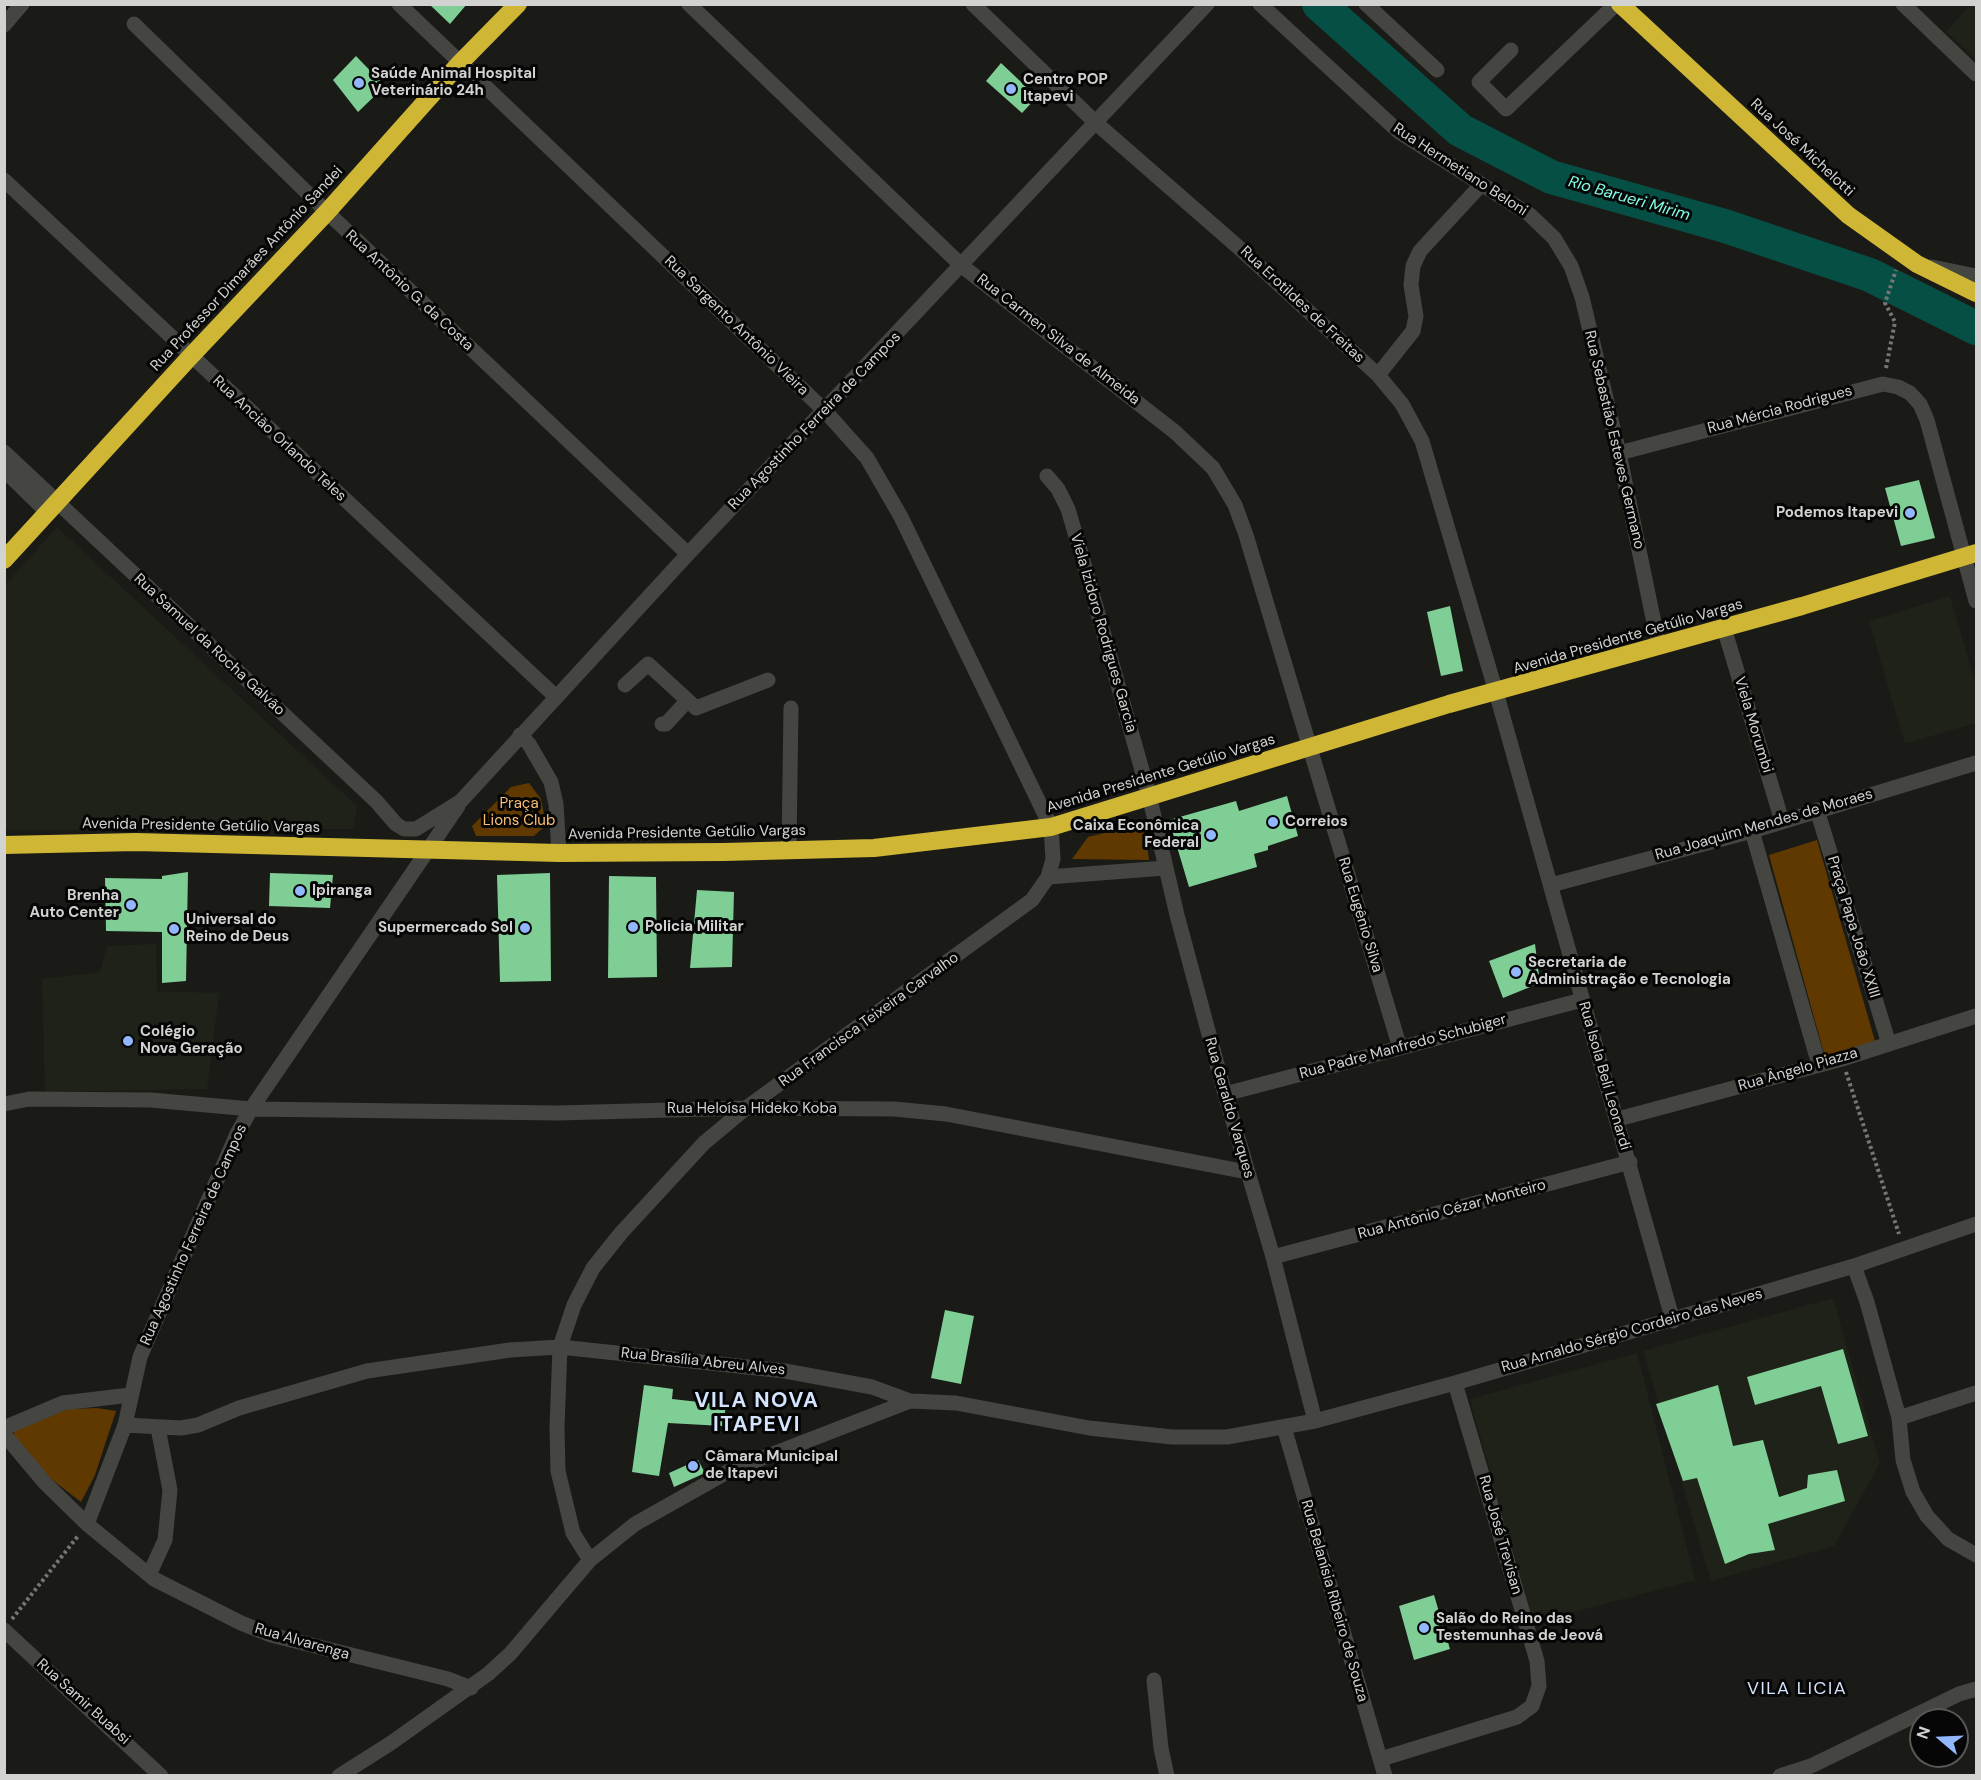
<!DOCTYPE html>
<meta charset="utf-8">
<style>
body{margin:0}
#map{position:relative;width:1981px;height:1780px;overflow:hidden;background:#1a1b17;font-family:"DM Sans",sans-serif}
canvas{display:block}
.frame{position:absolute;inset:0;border:6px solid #d2d3d0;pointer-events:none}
.north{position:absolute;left:1909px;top:1708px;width:60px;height:60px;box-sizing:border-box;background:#050605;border:2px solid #575856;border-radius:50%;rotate:289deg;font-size:16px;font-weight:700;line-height:24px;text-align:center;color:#d2d3d0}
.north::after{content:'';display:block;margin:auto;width:21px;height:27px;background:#92b7fd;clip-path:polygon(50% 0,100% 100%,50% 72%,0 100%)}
</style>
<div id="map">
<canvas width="1981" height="1780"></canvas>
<div class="frame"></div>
<div class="north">N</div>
</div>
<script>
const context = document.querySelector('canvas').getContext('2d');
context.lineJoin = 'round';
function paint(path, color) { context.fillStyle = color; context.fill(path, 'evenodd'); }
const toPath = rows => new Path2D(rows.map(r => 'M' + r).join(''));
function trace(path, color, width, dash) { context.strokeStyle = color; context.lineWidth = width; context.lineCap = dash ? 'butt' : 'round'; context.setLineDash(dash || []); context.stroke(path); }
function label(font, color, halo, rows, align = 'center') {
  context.font = font + ' "DM Sans",sans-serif'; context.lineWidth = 6; context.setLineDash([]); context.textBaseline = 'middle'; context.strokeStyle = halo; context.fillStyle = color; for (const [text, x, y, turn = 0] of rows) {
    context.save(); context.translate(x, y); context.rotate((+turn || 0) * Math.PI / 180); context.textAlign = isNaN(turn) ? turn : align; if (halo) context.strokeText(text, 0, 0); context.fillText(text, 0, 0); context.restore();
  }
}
paint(toPath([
 [1971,4,1976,5,1976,59,1946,32],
 [57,527,357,806,353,829,5,830,5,585],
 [1950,596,1976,686,1976,723,1905,744,1869,621],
 [156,944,157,991,219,993,207,1089,45,1092,42,979,100,972,107,946],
 [1833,1298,1880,1463,1834,1546,1711,1581,1643,1351],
 [1637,1353,1695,1580,1532,1623,1470,1399]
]), '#1e2218');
paint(toPath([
 [529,783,541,799,546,825,534,836,476,836,472,826,511,787],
 [1144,823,1149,860,1072,859,1088,837],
 [1817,840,1875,1041,1825,1057,1769,855],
 [97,1408,116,1411,95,1475,81,1502,46,1475,14,1438,14,1425,51,1410]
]), '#5f3900');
trace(toPath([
 [1319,4,1460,130,1551,177,1725,226,1870,275,1976,328]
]), '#064f45', 34);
paint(toPath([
 [429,4,467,4,450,24],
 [356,56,385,86,358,112,333,80],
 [1001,63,1037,97,1022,113,986,81],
 [1919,480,1935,538,1901,546,1885,488],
 [1450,606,1463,671,1441,676,1427,612],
 [1287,796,1298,836,1268,846,1268,850,1254,854,1257,867,1189,887,1169,820,1236,801,1239,811],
 [188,872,186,981,162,983,162,932,106,931,105,878,162,879,162,876],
 [270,873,333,875,330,908,269,906],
 [550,873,551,981,500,982,497,875],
 [609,876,656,877,657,977,608,978],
 [697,890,734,892,732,967,690,968],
 [1535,944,1540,983,1503,998,1489,961],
 [945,1310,974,1316,961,1384,931,1378],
 [1843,1349,1868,1436,1838,1444,1821,1386,1755,1405,1747,1377],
 [644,1385,673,1389,672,1399,726,1405,723,1426,668,1423,659,1476,632,1472],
 [1718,1385,1733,1446,1763,1440,1779,1497,1807,1488,1808,1475,1837,1470,1845,1501,1768,1524,1775,1550,1749,1554,1725,1564,1697,1478,1683,1481,1656,1404],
 [698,1460,705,1473,674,1487,669,1473],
 [1434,1595,1450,1649,1414,1660,1399,1606]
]), '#7fce96');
trace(toPath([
 [1886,368,1895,322,1885,303,1896,270],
 [1846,1072,1899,1234],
 [12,1619,78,1536]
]), '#767773', 4, [3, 3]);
trace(toPath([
 [399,4,825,411,867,458,901,517,1051,827,1053,859,1048,877,1032,900,746,1108,704,1143,621,1233,593,1268,574,1305,560,1347,557,1428,558,1471,573,1533,590,1560],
 [689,4,962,266,1175,432,1213,468,1235,505,1246,535,1400,1048],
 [973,4,1096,123,1237,246,1378,375,1402,404,1422,441,1496,692,1673,1321],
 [1260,4,1399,132,1530,215,1554,238,1571,266,1582,297,1619,453,1659,647],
 [1366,4,1437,70],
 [1903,4,1976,74],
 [134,24,327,212,688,554],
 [4,25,22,4],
 [1511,50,1479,82,1506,109,1616,4],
 [4,180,555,696],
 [1932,267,1976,276],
 [1378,375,1413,331,1416,316,1411,285,1413,266,1420,251,1481,185],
 [4,452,376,801,396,824,404,829,416,829,461,801,688,554,1207,4],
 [1619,453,1883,384,1898,387,1910,393,1920,404,1927,420,1976,601],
 [4,470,47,512],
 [1047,476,1058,489,1068,509,1080,550,1149,795,1177,915,1225,1094,1273,1257,1315,1421],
 [1724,628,1782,821],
 [625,685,648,664,696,708,768,680],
 [662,724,666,724,687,701],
 [520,735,529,744,551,782,556,804,559,853],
 [1817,810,1889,1044],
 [1752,831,1819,1065],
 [789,849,791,708],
 [1048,877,1165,868],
 [1551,885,1752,831,1976,763],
 [1225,1094,1582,1000],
 [4,1104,29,1099,151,1100,251,1109,558,1113,746,1108,894,1109,946,1114,1247,1172],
 [1618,1119,1842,1059,1976,1016],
 [1273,1257,1630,1162],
 [1854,1266,1867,1302,1899,1418,1903,1460,1913,1492,1927,1516,1948,1539,1976,1555],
 [1899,1418,1976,1393],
 [125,1425,181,1428,198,1425,239,1408,367,1371,510,1350,560,1347,785,1371,872,1387,910,1401,956,1403,1089,1428,1172,1437,1227,1437,1315,1421,1455,1383,1854,1266,1976,1224],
 [1284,1427,1385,1776],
 [4,1428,63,1403,130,1395],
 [4,1434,45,1483,87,1524,154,1579,241,1623,271,1635,448,1679,471,1688],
 [87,1524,125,1425,140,1357,237,1134,251,1109,458,806],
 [149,1575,165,1540,170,1490,158,1428],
 [4,1630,161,1776],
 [1154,1680,1161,1748,1167,1776],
 [1381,1759,1517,1717,1532,1706,1539,1686,1537,1661,1455,1383],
 [339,1776,391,1743,488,1674,510,1654,590,1560,635,1524,729,1471,910,1401],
 [1780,1776,1811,1766,1959,1694,1976,1689]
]), '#454642', 15);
trace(toPath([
 [1620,4,1848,215,1917,264,1976,293],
 [4,560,190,357,327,212,460,63,518,4],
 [4,845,136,842,559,853,724,852,874,848,1051,827,1449,704,1802,606,1976,553]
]), '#d0b635', 18);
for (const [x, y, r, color] of [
 [359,83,6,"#92b7fd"],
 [1011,89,6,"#92b7fd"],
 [1910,513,6,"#92b7fd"],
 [1273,822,6,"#92b7fd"],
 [1211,835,6,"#92b7fd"],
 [300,891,6,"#92b7fd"],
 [131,905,6,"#92b7fd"],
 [633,927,6,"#92b7fd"],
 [525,928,6,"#92b7fd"],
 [174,929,6,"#92b7fd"],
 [1516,972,6,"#92b7fd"],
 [128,1041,6,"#92b7fd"],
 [693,1466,6,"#92b7fd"],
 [1424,1628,6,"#92b7fd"]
]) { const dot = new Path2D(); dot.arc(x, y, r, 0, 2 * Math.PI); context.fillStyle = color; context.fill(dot); trace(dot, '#050605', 2); }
label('bold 15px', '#d2d3d0', '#050605', [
 ["Saúde Animal Hospital",371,74],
 ["Veterinário 24h",371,91],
 ["Centro POP",1023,80],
 ["Itapevi",1023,97],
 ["Podemos Itapevi",1898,513,"right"],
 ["Correios",1285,822],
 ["Caixa Econômica",1199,826,"right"],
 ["Federal",1199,843,"right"],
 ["Ipiranga",312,891],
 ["Brenha",119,896,"right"],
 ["Auto Center",119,913,"right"],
 ["Universal do",186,920],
 ["Reino de Deus",186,937],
 ["Policia Militar",645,927],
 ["Supermercado Sol",513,928,"right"],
 ["Secretaria de",1528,963],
 ["Administração e Tecnologia",1528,980],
 ["Colégio",140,1032],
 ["Nova Geração",140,1049],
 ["Câmara Municipal",705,1457],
 ["de Itapevi",705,1474],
 ["Salão do Reino das",1436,1619],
 ["Testemunhas de Jeová",1436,1636]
], 'left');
label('15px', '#d2d3d0', '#050605', [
 ["Rua José Michelotti",1802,148,43],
 ["Rua Hermetiano Beloni",1460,170,33],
 ["Rua Professor Dimarães Antônio Sandei",247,269,-47],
 ["Rua Antônio G. da Costa",409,291,43],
 ["Rua Erotildes de Freitas",1302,305,43],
 ["Rua Sargento Antônio Vieira",736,326,44],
 ["Rua Carmen Silva de Almeida",1058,340,38],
 ["Rua Mércia Rodrigues",1780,410,-15],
 ["Rua Agostinho Ferreira de Campos",815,421,-46],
 ["Rua Ancião Orlando Teles",279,439,43],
 ["Rua Sebastião Esteves Germano",1614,440,77],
 ["Viela Izidoro Rodrigues Garcia",1103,633,74],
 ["Avenida Presidente Getúlio Vargas",1628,637,-16],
 ["Rua Samuel da Rocha Galvão",209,645,43],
 ["Viela Morumbi",1753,725,73],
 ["Avenida Presidente Getúlio Vargas",1161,774,-17],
 ["Rua Joaquim Mendes de Moraes",1764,825,-16],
 ["Avenida Presidente Getúlio Vargas",201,826,1],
 ["Avenida Presidente Getúlio Vargas",687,833,-1],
 ["Rua Eugênio Silva",1360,915,73],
 ["Praça Papa João XXIII",1853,927,73],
 ["Rua Francisca Teixeira Carvalho",869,1020,-36],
 ["Rua Padre Manfredo Schubiger",1403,1047,-15],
 ["Rua Ângelo Piazza",1798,1070,-16],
 ["Rua Isola Beli Leonardi",1604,1076,74],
 ["Rua Geraldo Varques",1229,1108,74],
 ["Rua Heloísa Hideko Koba",752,1109],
 ["Rua Antônio Cézar Monteiro",1452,1210,-15],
 ["Rua Agostinho Ferreira de Campos",194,1235,-66],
 ["Rua Arnaldo Sérgio Cordeiro das Neves",1632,1331,-16],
 ["Rua Brasília Abreu Alves",703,1362,6],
 ["Rua José Trevisan",1500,1535,74],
 ["Rua Belanísia Ribeiro de Souza",1334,1601,74],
 ["Rua Alvarenga",302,1642,16],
 ["Rua Samir Buabsi",83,1702,42]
]);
label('15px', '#fbbe76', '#050605', [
 ["Praça",519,804],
 ["Lions Club",519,821]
]);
label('italic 16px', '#84fbe5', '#050605', [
 ["Rio Barueri Mirim",1629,199,16]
]);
context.letterSpacing = '1.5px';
label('18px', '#d4e3fe', '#050605', [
 ["VILA LICIA",1797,1689]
]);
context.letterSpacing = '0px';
context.letterSpacing = '1.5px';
label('bold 21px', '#d4e3fe', '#050605', [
 ["VILA NOVA",757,1401],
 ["ITAPEVI",757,1425]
]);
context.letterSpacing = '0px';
</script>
